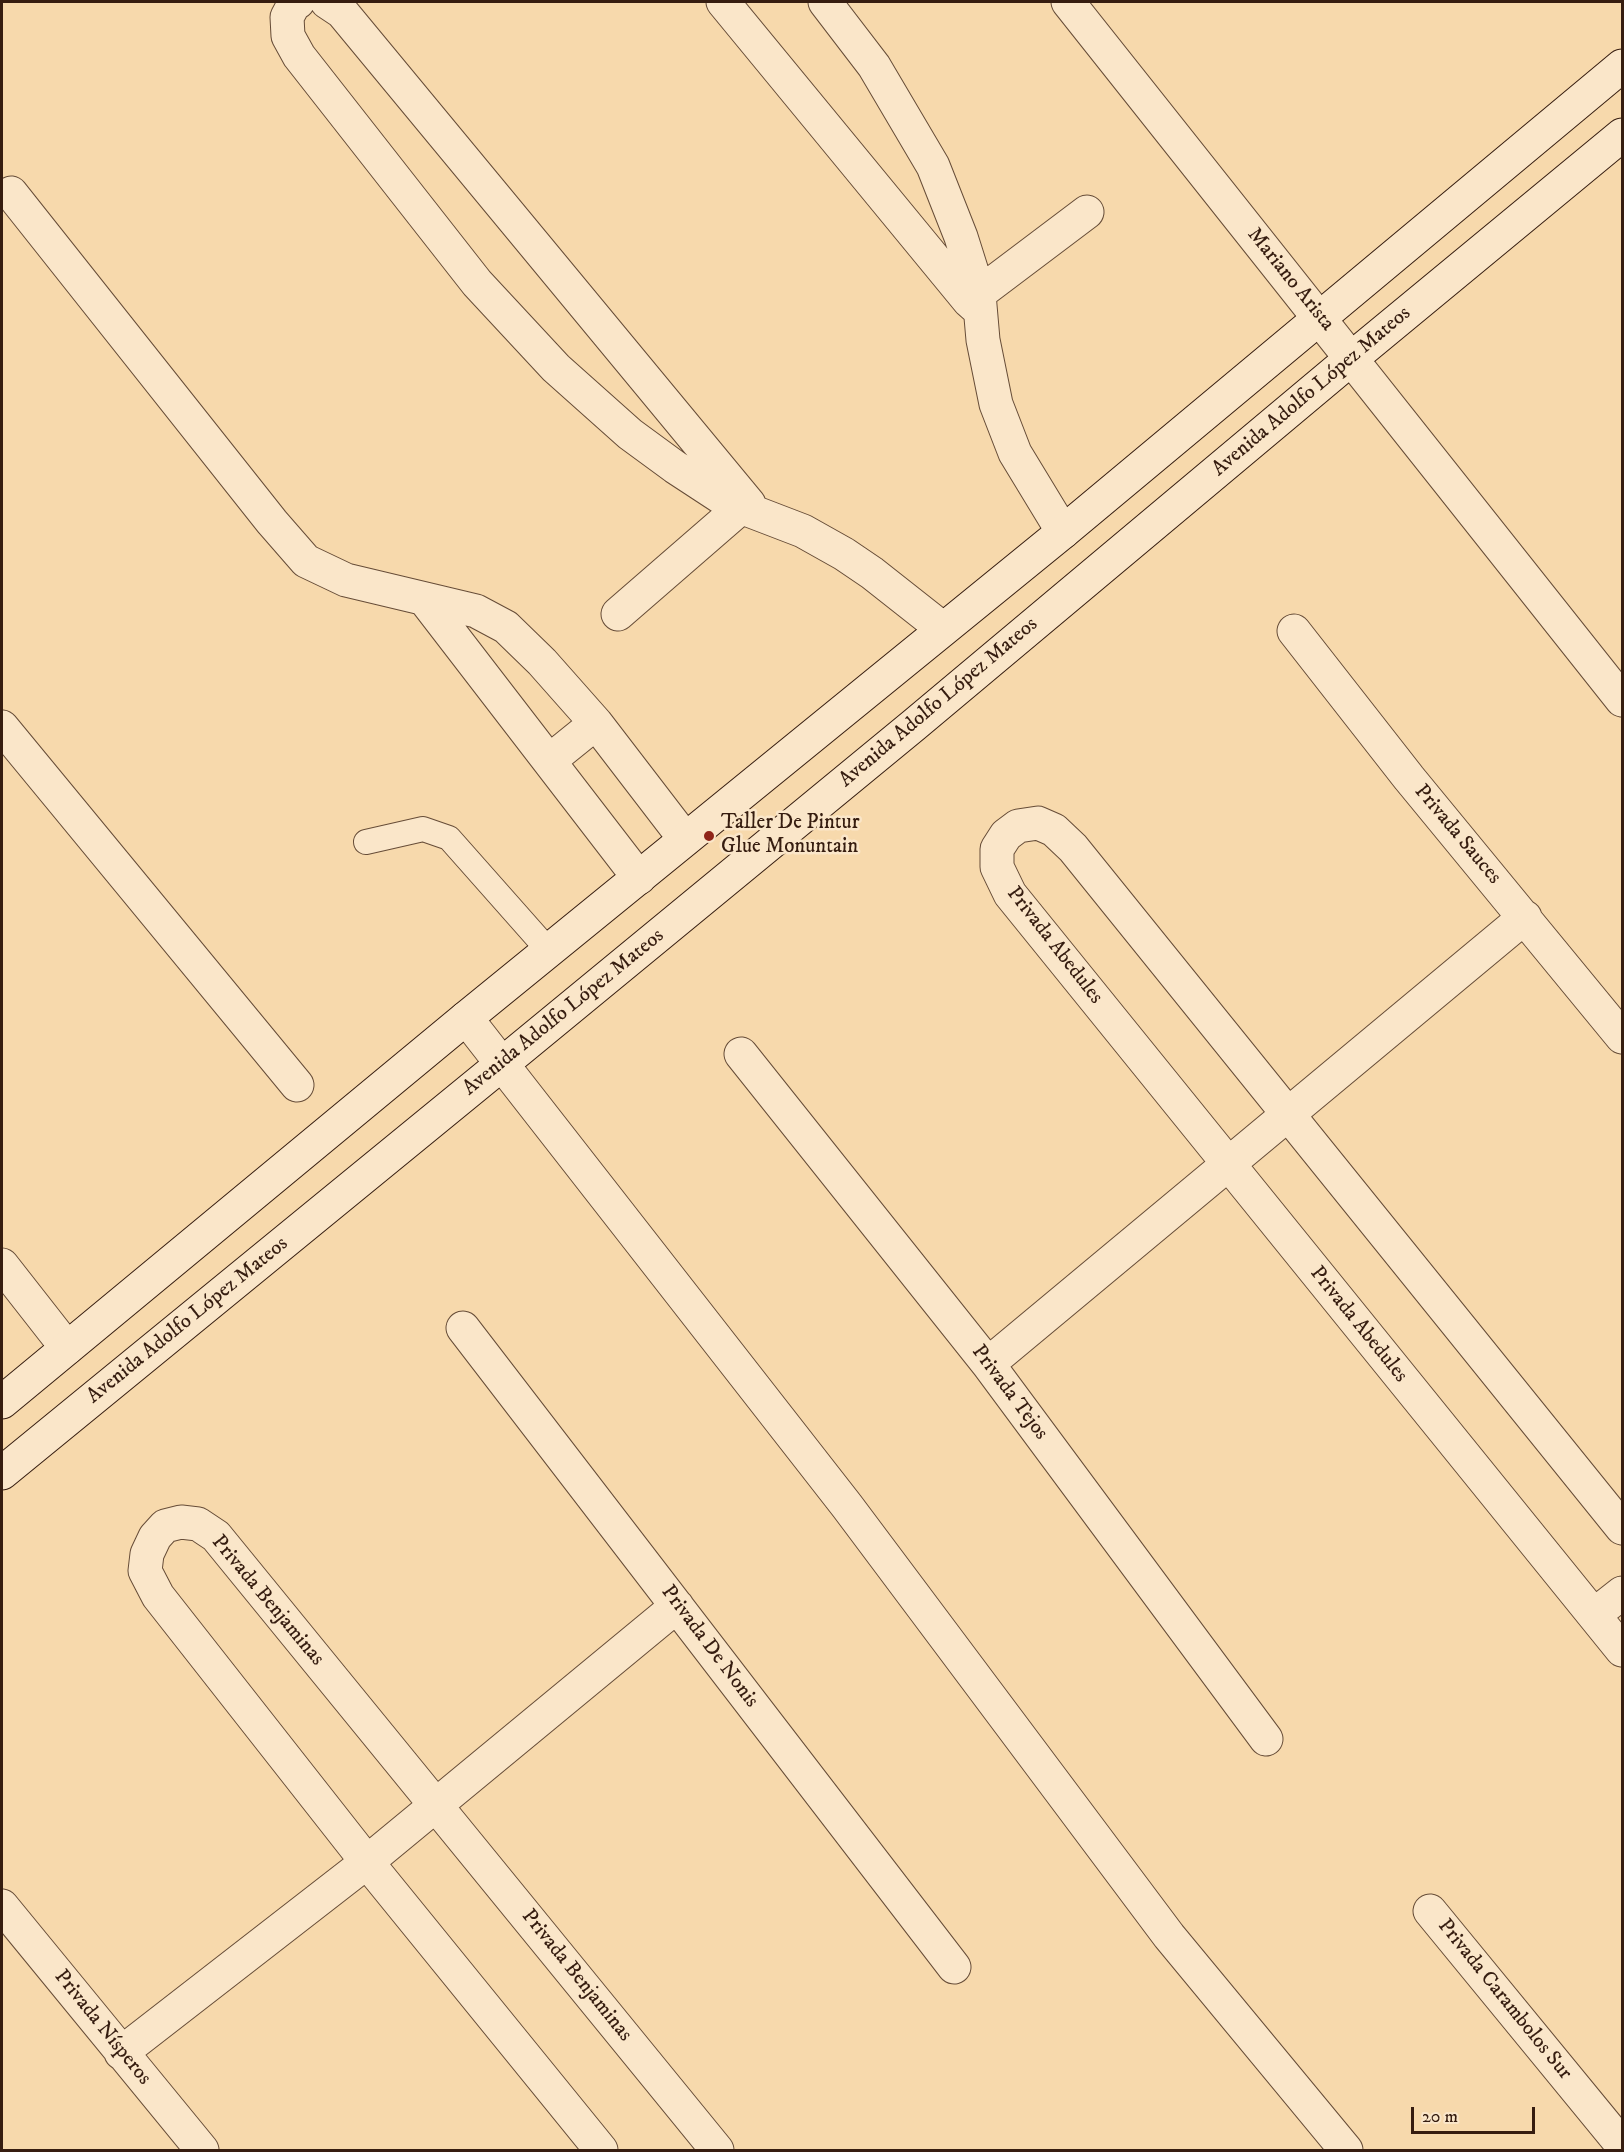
<!DOCTYPE html>
<meta charset="utf-8">
<style>
body{margin:0}
#map{position:relative;width:1624px;height:2152px;overflow:hidden;background:#f7d9ac;font-family:"IM FELL DW Pica",serif}
canvas{display:block}
.frame{position:absolute;inset:0;border:3px solid #361d10;pointer-events:none}
.scale{position:absolute;left:1411px;top:2107px;width:124px;height:27px;box-sizing:border-box;border:3px solid #361d10;border-top:0;padding-left:8px;font-size:18px;line-height:21px;white-space:nowrap;color:#361d10;-webkit-text-stroke:4px #fae6c9;paint-order:stroke}
</style>
<div id="map">
<canvas width="1624" height="2152"></canvas>
<div class="frame"></div>
<div class="scale">20 m</div>
</div>
<script>
const context = document.querySelector('canvas').getContext('2d');
context.lineJoin = 'round';
const toPath = rows => new Path2D(rows.map(r => 'M' + r).join(''));
function trace(path, color, width, dash) { context.strokeStyle = color; context.lineWidth = width; context.lineCap = dash ? 'butt' : 'round'; context.setLineDash(dash || []); context.stroke(path); }
function label(font, color, halo, rows, align = 'center') {
  context.font = font + ' "IM FELL DW Pica",serif'; context.lineWidth = 5; context.setLineDash([]); context.textBaseline = 'middle'; context.strokeStyle = halo; context.fillStyle = color; for (const [text, x, y, turn = 0] of rows) {
    context.save(); context.translate(x, y); context.rotate((+turn || 0) * Math.PI / 180); context.textAlign = isNaN(turn) ? turn : align; if (halo) context.strokeText(text, 0, 0); context.fillText(text, 0, 0); context.restore();
  }
}
const lane = toPath([
 [366,842,423,829,449,838,549,951]
]);
const street = toPath([
 [298,2,294,4,287,17,288,36,299,56,477,283,556,368,630,434,675,467,730,503,803,531,844,554,872,573,943,629],
 [327,2,342,12,749,504],
 [723,2,969,301,978,309],
 [825,2,874,66,933,166,961,237,979,294,983,340,996,404,1015,453,1063,532],
 [1068,2,1622,700],
 [11,193,272,522,306,561,346,580,476,611,506,627,542,662,596,723,685,839],
 [969,301,1087,212],
 [425,600,639,878],
 [618,614,747,502],
 [1294,631,1409,778,1622,1037],
 [2,727,297,1085],
 [549,761,596,723],
 [466,1018,847,1506,1169,1936,1346,2150],
 [741,1054,988,1364,1266,1739],
 [2,1265,67,1348],
 [463,1328,954,1967],
 [988,1364,1525,917],
 [1622,1528,1073,848,1054,830,1038,823,1018,826,1006,835,997,849,997,867,1010,894,1622,1650],
 [1594,1615,1622,1593],
 [2,1906,202,2150],
 [1430,1911,1622,2145],
 [121,2053,367,1862,677,1606],
 [601,2150,367,1862,158,1596,145,1571,147,1554,155,1537,165,1526,181,1522,198,1524,216,1536,717,2150]
]);
const secondary = toPath([
 [2,1402,466,1018,1063,532,1622,66],
 [2,1473,502,1064,914,725,1352,358,1622,135]
]);
trace(lane, '#664c37', 26);
trace(street, '#664c37', 35);
trace(secondary, '#361d10', 35);
trace(lane, '#fae6c9', 24);
trace(street, '#fae6c9', 33);
trace(secondary, '#fae6c9', 33);
for (const [x, y, r, color] of [
 [709,836,6,"#8f2418"]
]) { const dot = new Path2D(); dot.arc(x, y, r, 0, 2 * Math.PI); context.fillStyle = color; context.fill(dot); trace(dot, '#fae6c9', 2); }
label('21px', '#361d10', '#fae6c9', [
 ["Mariano Arista",1290,280,51],
 ["Avenida Adolfo López Mateos",1312,392,-40],
 ["Avenida Adolfo López Mateos",939,703,-40],
 ["Privada Sauces",1457,835,50],
 ["Privada Abedules",1054,946,52],
 ["Avenida Adolfo López Mateos",564,1013,-39],
 ["Avenida Adolfo López Mateos",188,1321,-39],
 ["Privada Abedules",1358,1325,51],
 ["Privada Tejos",1009,1393,53],
 ["Privada Benjaminas",267,1601,50],
 ["Privada De Nonis",709,1647,53],
 ["Privada Benjaminas",576,1976,51],
 ["Privada Carambolos Sur",1504,2000,51],
 ["Privada Nísperos",102,2028,51]
]);
label('21px', '#361d10', '#fae6c9', [
 ["Taller De Pintur",721,824],
 ["Glue Monuntain",721,848]
], 'left');
</script>
